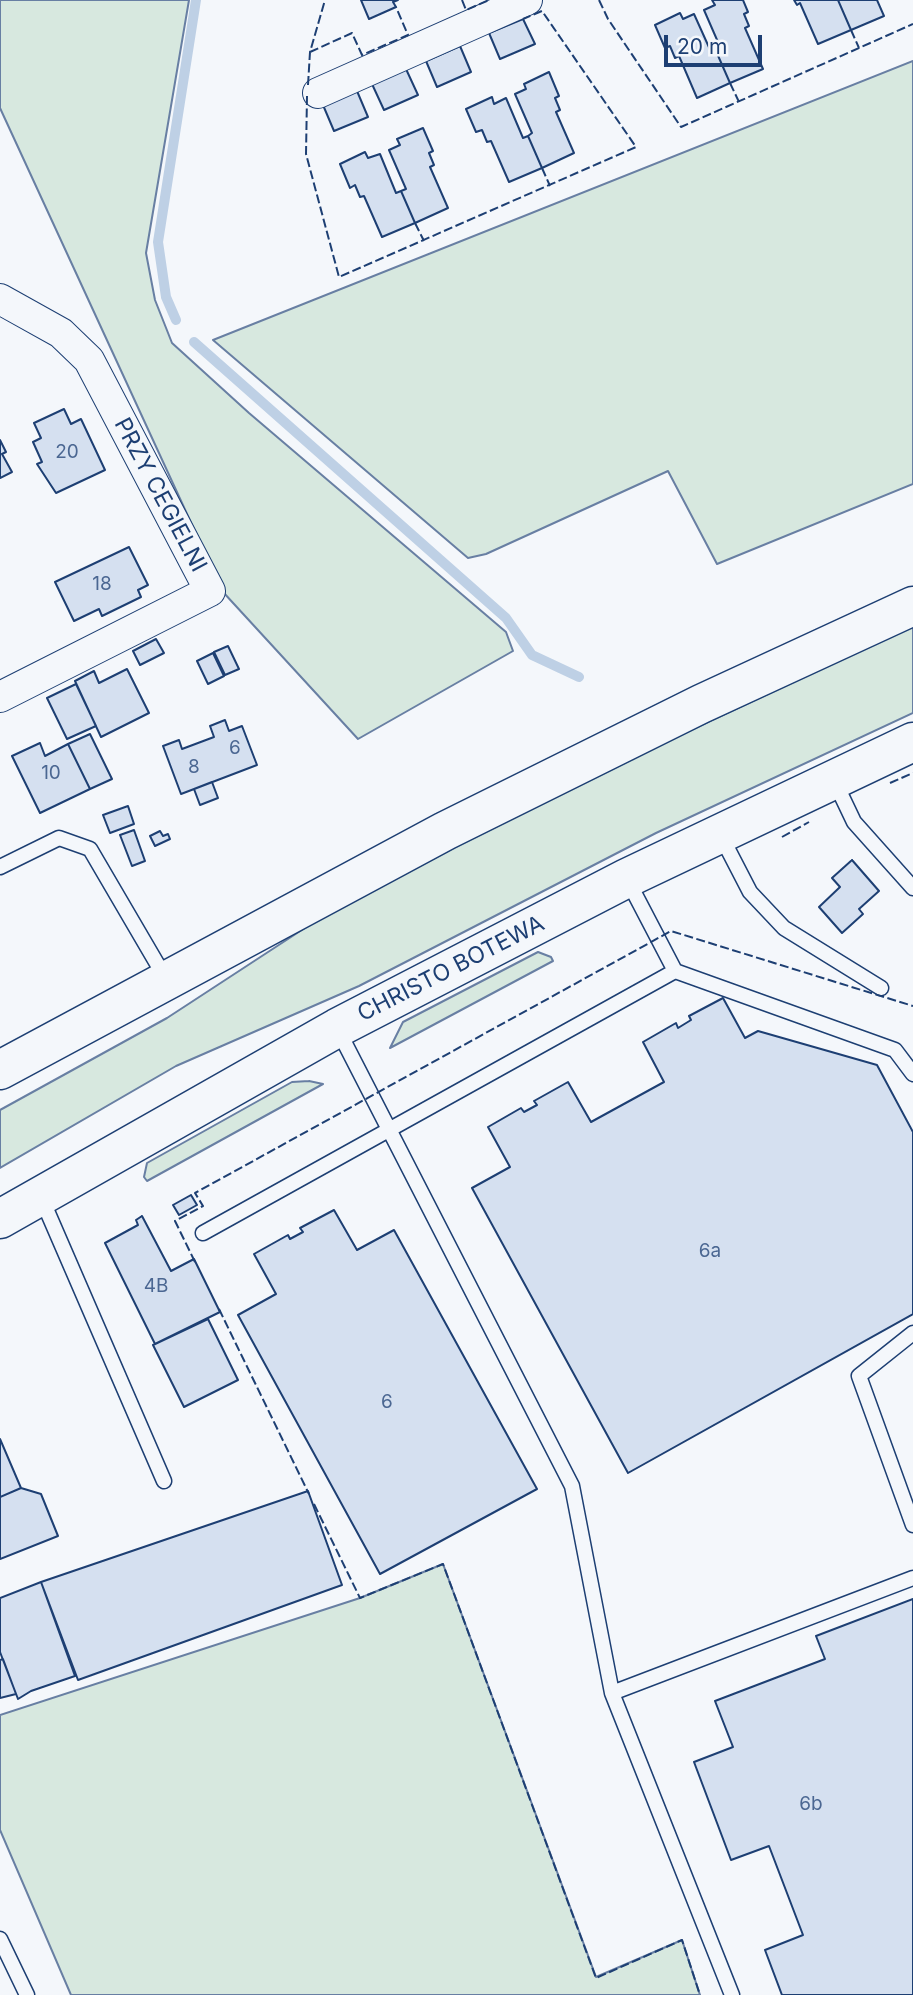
<!DOCTYPE html>
<style>
body{margin:0}
#map{position:relative;width:913px;height:1995px;overflow:hidden;background:#f4f7fb;font-family:Inter,sans-serif}
canvas{display:block}
.scale{position:absolute;left:664px;top:35px;width:98px;height:32px;box-sizing:border-box;border:4px solid #1d3f73;border-top:0;padding-left:9px;font-size:21px;line-height:24px;white-space:nowrap;color:#1d3f73;-webkit-text-stroke:5px #f4f7fb;paint-order:stroke}
</style>
<div id="map">
<canvas width="913" height="1995"></canvas>
<div class="scale">20 m</div>
</div>
<script>
const context = document.querySelector('canvas').getContext('2d');
context.lineJoin = 'round';
function paint(path, color) { context.fillStyle = color; context.fill(path, 'evenodd'); }
const toPath = rows => new Path2D(rows.map(r => 'M' + r).join(''));
function trace(path, color, width, dash) { context.strokeStyle = color; context.lineWidth = width; context.lineCap = dash ? 'butt' : 'round'; context.setLineDash(dash || []); context.stroke(path); }
function label(font, color, halo, rows, align = 'center') {
  context.font = font + ' Inter,sans-serif'; context.lineWidth = 5; context.setLineDash([]); context.textBaseline = 'middle'; context.strokeStyle = halo; context.fillStyle = color; for (const [text, x, y, turn = 0] of rows) {
    context.save(); context.translate(x, y); context.rotate((+turn || 0) * Math.PI / 180); context.textAlign = isNaN(turn) ? turn : align; if (halo) context.strokeText(text, 0, 0); context.fillText(text, 0, 0); context.restore();
  }
}
const green = toPath([
 [0,0,189,0,146,253,155,300,172,343,249,413,506,632,513,651,358,739,223,592,0,108,0,0],
 [913,61,913,484,717,564,668,471,486,554,468,558,213,340,913,61],
 [913,626,913,713,656,833,359,986,176,1066,0,1168,0,1110,167,1018,314,922,459,845,661,744,913,626],
 [538,952,551,957,553,961,390,1048,403,1022,538,952],
 [309,1081,323,1084,147,1181,144,1177,147,1163,292,1082,309,1081],
 [443,1564,596,1977,682,1940,700,1995,71,1995,0,1830,0,1715,360,1598,443,1564]
]);
paint(green, '#d7e8df');
trace(green, '#687fa3', 2);
trace(toPath([
 [176,320,166,297,158,242,196,0],
 [194,342,506,618,532,655,579,677]
]), '#bed0e5', 10);
const building = toPath([
 [361,0,398,0,393,2,396,7,369,19,361,0],
 [712,0,743,0,748,12,744,14,749,26,745,28,763,69,730,83,716,51,721,49,704,10,715,5,712,0],
 [794,0,838,0,851,30,818,44,800,3,797,5,794,0],
 [838,0,877,0,884,16,851,30,838,0],
 [680,13,683,19,694,14,712,54,716,51,730,83,697,98,679,56,675,58,670,46,665,48,655,25,680,13],
 [523,19,535,44,500,59,489,33,523,19],
 [460,46,471,72,437,87,426,61,460,46],
 [406,69,418,95,384,110,372,84,406,69],
 [549,72,559,96,555,98,560,110,556,112,574,153,542,168,528,136,532,133,515,94,526,89,524,84,549,72],
 [357,91,368,117,334,131,323,105,357,91],
 [492,97,494,104,506,98,523,138,528,136,542,168,509,182,491,141,487,142,482,130,476,132,466,109,492,97],
 [423,128,433,151,429,153,434,165,430,167,448,208,415,223,401,191,406,189,389,150,400,145,397,139,423,128],
 [365,152,368,158,380,154,396,193,401,191,415,223,382,237,364,196,360,197,355,185,350,188,340,164,365,152],
 [64,409,71,424,81,419,105,470,56,493,37,464,42,462,33,442,41,438,34,423,64,409],
 [0,440,6,452,2,454,12,472,0,478,0,440],
 [129,547,148,585,138,590,141,597,102,616,99,609,74,621,55,582,129,547],
 [156,639,164,653,140,665,133,651,156,639],
 [228,646,239,669,225,675,214,652,228,646],
 [213,653,224,676,208,684,197,661,213,653],
 [127,669,149,713,101,737,75,681,94,671,99,683,127,669],
 [76,684,96,726,67,739,47,698,76,684],
 [225,720,229,731,242,726,257,765,181,794,163,746,179,740,182,749,214,737,210,726,225,720],
 [90,734,112,779,90,789,68,744,90,734],
 [40,743,45,756,68,744,90,789,40,813,12,756,40,743],
 [212,782,218,798,200,805,194,789,212,782],
 [128,806,134,824,110,833,103,815,128,806],
 [134,830,145,861,132,866,120,835,134,830],
 [160,831,163,836,168,834,170,839,155,846,150,836,160,831],
 [852,860,879,891,859,909,863,914,842,933,819,907,840,887,832,878,852,860],
 [723,998,745,1038,758,1031,877,1065,913,1132,913,1314,628,1473,472,1188,510,1167,488,1127,521,1108,524,1112,537,1105,534,1101,568,1082,591,1122,664,1082,643,1042,676,1023,678,1028,691,1020,689,1016,723,998],
 [191,1195,197,1205,179,1215,173,1205,191,1195],
 [334,1210,357,1250,394,1230,537,1489,380,1574,238,1315,276,1294,254,1254,288,1235,290,1239,303,1232,300,1228,334,1210],
 [142,1216,171,1271,194,1259,220,1312,155,1344,105,1243,138,1225,136,1220,142,1216],
 [208,1319,238,1380,184,1407,153,1345,208,1319],
 [0,1439,21,1488,0,1497,0,1439],
 [21,1488,41,1494,58,1536,0,1559,0,1497,21,1488],
 [308,1491,342,1585,78,1680,41,1582,308,1491],
 [41,1582,75,1676,31,1691,18,1699,0,1652,0,1598,41,1582],
 [913,1599,913,1995,782,1995,765,1950,803,1935,769,1846,731,1860,694,1762,733,1747,715,1701,825,1659,816,1636,913,1599],
 [3,1659,16,1694,0,1698,0,1660,3,1659]
]);
paint(building, '#d5e0f0');
trace(building, '#1d3f73', 2);
const service = toPath([
 [834,780,854,822,913,888],
 [720,834,750,892,784,928,881,988],
 [0,867,59,838,90,849,166,979],
 [627,879,675,971],
 [338,1030,572,1486,612,1693,732,1995],
 [41,1197,164,1481],
 [203,1233,675,971,895,1050,913,1074],
 [913,1333,859,1376,913,1525],
 [612,1693,913,1578],
 [0,1939,27,1995]
]);
const minor = toPath([
 [318,93,527,0],
 [0,299,61,333,89,360,210,591,0,697]
]);
const primary = toPath([
 [0,1070,445,831,701,704,913,606],
 [0,1219,337,1028,627,878,913,742]
]);
trace(service, '#1d3f73', 17);
trace(minor, '#1d3f73', 32);
trace(primary, '#1d3f73', 41);
trace(service, '#f4f7fb', 14);
trace(minor, '#f4f7fb', 30);
trace(primary, '#f4f7fb', 38);
trace(toPath([
 [462,0,466,10,489,0],
 [599,0,608,19,681,127,913,24],
 [851,30,859,48],
 [310,52,352,33,362,55,408,35,396,7],
 [730,83,739,102],
 [308,85,310,52,325,0],
 [307,96,306,154,339,277,636,147,542,11,523,19],
 [542,168,550,186],
 [415,223,424,241],
 [890,783,913,773],
 [782,837,809,822],
 [195,1262,175,1221,203,1206,195,1193,671,931,913,1006],
 [219,1309,309,1494],
 [314,1504,360,1598,443,1564,596,1978,682,1940,700,1995]
]), '#1d3f73', 2, [9, 3.5]);
label('19px', '#4b6792', null, [
 ["20",67,452],
 ["18",102,584],
 ["6",235,748],
 ["8",194,767],
 ["10",51,773],
 ["6a",710,1251],
 ["4B",156,1286],
 ["6",387,1402],
 ["6b",811,1804]
]);
label('23px', '#1d3f73', '#f4f7fb', [
 ["PRZY CEGIELNI",160,495,62],
 ["CHRISTO BOTEWA",451,969,-27]
]);
</script>
